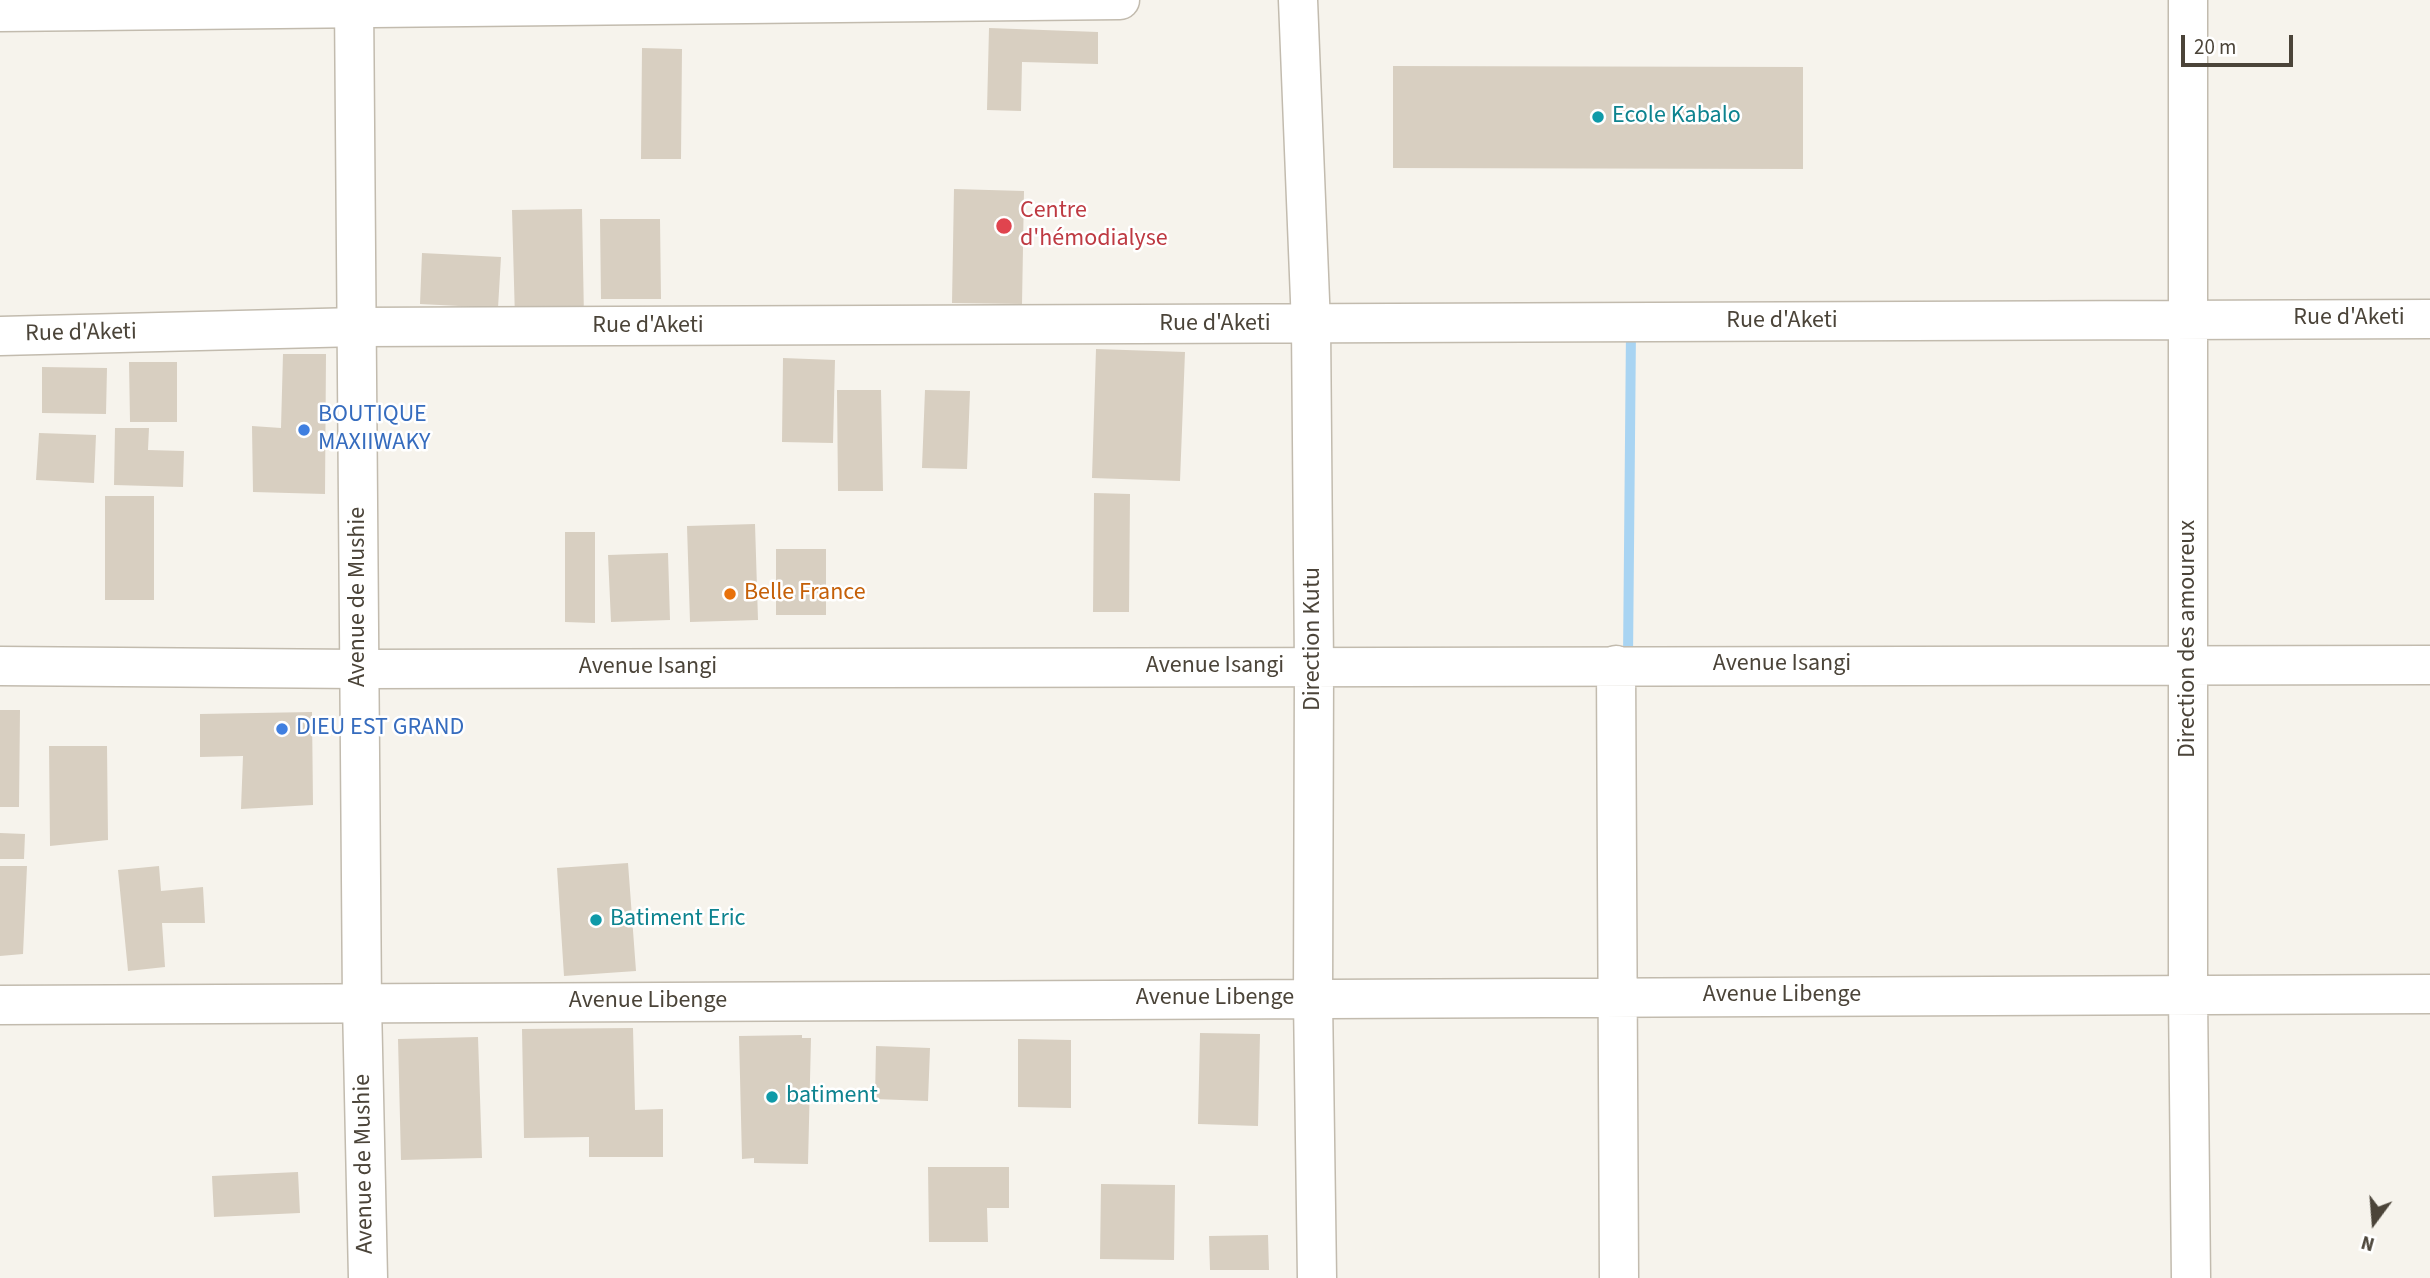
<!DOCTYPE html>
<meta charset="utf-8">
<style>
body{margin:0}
#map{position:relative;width:2430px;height:1278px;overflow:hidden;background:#f6f3ec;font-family:"Source Sans 3",sans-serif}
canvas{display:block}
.north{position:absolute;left:2339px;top:1187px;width:70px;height:70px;-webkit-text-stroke:5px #fff;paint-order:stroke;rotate:196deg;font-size:19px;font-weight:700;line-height:28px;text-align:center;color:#4b4439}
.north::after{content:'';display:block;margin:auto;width:24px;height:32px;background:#4b4439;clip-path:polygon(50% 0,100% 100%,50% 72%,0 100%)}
.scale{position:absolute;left:2181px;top:35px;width:112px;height:32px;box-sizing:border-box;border:4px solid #4b4439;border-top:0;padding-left:9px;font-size:21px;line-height:24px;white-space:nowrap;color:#4b4439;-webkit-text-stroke:5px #fff;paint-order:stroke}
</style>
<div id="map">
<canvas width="2430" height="1278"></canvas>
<div class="north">N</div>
<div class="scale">20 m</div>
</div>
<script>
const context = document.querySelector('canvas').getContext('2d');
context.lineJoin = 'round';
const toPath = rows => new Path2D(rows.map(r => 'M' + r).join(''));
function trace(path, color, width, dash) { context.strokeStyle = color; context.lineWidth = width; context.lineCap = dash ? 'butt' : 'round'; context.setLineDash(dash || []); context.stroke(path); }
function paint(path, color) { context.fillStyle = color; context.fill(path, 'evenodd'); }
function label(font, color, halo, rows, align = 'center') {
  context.font = font + ' "Source Sans 3",sans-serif'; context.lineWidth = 5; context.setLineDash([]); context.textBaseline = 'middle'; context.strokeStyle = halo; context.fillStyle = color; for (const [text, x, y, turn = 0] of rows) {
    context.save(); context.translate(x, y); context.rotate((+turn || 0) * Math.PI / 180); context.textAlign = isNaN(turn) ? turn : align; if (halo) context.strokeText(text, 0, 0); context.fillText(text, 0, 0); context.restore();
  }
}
trace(toPath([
 [1628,659,1631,329]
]), '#a9d4f2', 10);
paint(toPath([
 [989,28,1098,32,1098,64,1022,62,1021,111,987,110],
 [642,48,682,49,681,159,641,159],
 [1393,66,1803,67,1803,169,1393,168],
 [954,189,1024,191,1022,304,952,303],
 [582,209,584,318,515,319,512,210],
 [600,219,660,219,661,299,601,299],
 [422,253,501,257,498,308,420,304],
 [1096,349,1185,352,1180,481,1092,478],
 [283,354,326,354,325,494,253,492,252,426,281,428],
 [783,358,835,360,833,443,782,442],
 [129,362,177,362,177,422,130,422],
 [42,367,107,368,106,414,42,413],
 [837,390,881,390,883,491,838,491],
 [925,390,970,391,967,469,922,468],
 [115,428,149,428,148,450,184,451,183,487,114,485],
 [39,433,96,435,94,483,36,480],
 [1094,493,1130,494,1129,612,1093,612],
 [105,496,154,496,154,600,105,600],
 [755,524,758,620,690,622,687,526],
 [565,532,595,532,595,623,565,622],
 [776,549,826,549,826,615,776,615],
 [668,553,670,620,611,622,608,555],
 [0,710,20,710,19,807,0,807],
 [312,712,313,805,241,809,243,756,200,757,200,714],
 [49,746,107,746,108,840,50,846],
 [0,833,25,834,24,859,0,859],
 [628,863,636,971,564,976,557,868],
 [0,866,27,866,23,954,0,956],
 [159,866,161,891,203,887,205,923,162,923,165,967,128,971,118,870],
 [633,1028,635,1110,663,1109,663,1157,589,1157,589,1137,524,1138,522,1029],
 [1200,1033,1260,1034,1258,1126,1198,1124],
 [802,1035,802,1038,811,1038,808,1164,754,1163,754,1158,742,1159,739,1036],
 [478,1037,482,1158,401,1160,398,1039],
 [1018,1039,1071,1040,1071,1108,1018,1107],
 [876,1046,930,1048,928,1101,875,1099],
 [928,1167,1009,1167,1009,1208,987,1208,988,1242,929,1242],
 [298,1172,300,1213,214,1217,212,1176],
 [1101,1184,1175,1185,1174,1260,1100,1259],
 [1268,1235,1269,1270,1210,1270,1209,1236]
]), '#d8cfc1');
const minor = toPath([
 [1298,0,1311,325,1314,667,1313,999,1317,1278],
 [2188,0,2188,995,2191,1278],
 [0,12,1120,0],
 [0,336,358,327,2430,319],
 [1616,665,1619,1278],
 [0,666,359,669,2430,665],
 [0,1005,2430,994]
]);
const tertiary = toPath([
 [354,0,362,1004,368,1278]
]);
trace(minor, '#c2bbae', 41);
trace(tertiary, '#c2bbae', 41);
trace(minor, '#fff', 38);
trace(tertiary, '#fff', 38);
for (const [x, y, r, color] of [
 [1598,117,7,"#0f9aa8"],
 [1004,226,9,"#e0444e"],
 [304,430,7,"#3f7fe0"],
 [730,594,7,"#e8710a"],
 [282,729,7,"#3f7fe0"],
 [596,920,7,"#0f9aa8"],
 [772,1097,7,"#0f9aa8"]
]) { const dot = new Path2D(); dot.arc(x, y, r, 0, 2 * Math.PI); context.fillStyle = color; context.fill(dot); trace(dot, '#fff', 2.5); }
label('24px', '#0d838f', '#fff', [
 ["Ecole Kabalo",1612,117],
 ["Batiment Eric",610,920],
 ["batiment",786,1097]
], 'left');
label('24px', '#be3a42', '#fff', [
 ["Centre",1020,212],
 ["d'hémodialyse",1020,240]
], 'left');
label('24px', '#4b4439', '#fff', [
 ["Rue d'Aketi",2349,319],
 ["Rue d'Aketi",1782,322],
 ["Rue d'Aketi",1215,325],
 ["Rue d'Aketi",648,327],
 ["Rue d'Aketi",81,334,-1],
 ["Avenue de Mushie",359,597,-90],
 ["Direction Kutu",1314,639,-90],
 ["Direction des amoureux",2189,639,-90],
 ["Avenue Isangi",1782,665],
 ["Avenue Isangi",1215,667],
 ["Avenue Isangi",648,668],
 ["Avenue Libenge",1782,996],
 ["Avenue Libenge",1215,999],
 ["Avenue Libenge",648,1002],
 ["Avenue de Mushie",365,1164,-91]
]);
label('24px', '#366cbe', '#fff', [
 ["BOUTIQUE",318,416],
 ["MAXIIWAKY",318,444],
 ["DIEU EST GRAND",296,729]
], 'left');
label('24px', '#c56008', '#fff', [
 ["Belle France",744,594]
], 'left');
</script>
